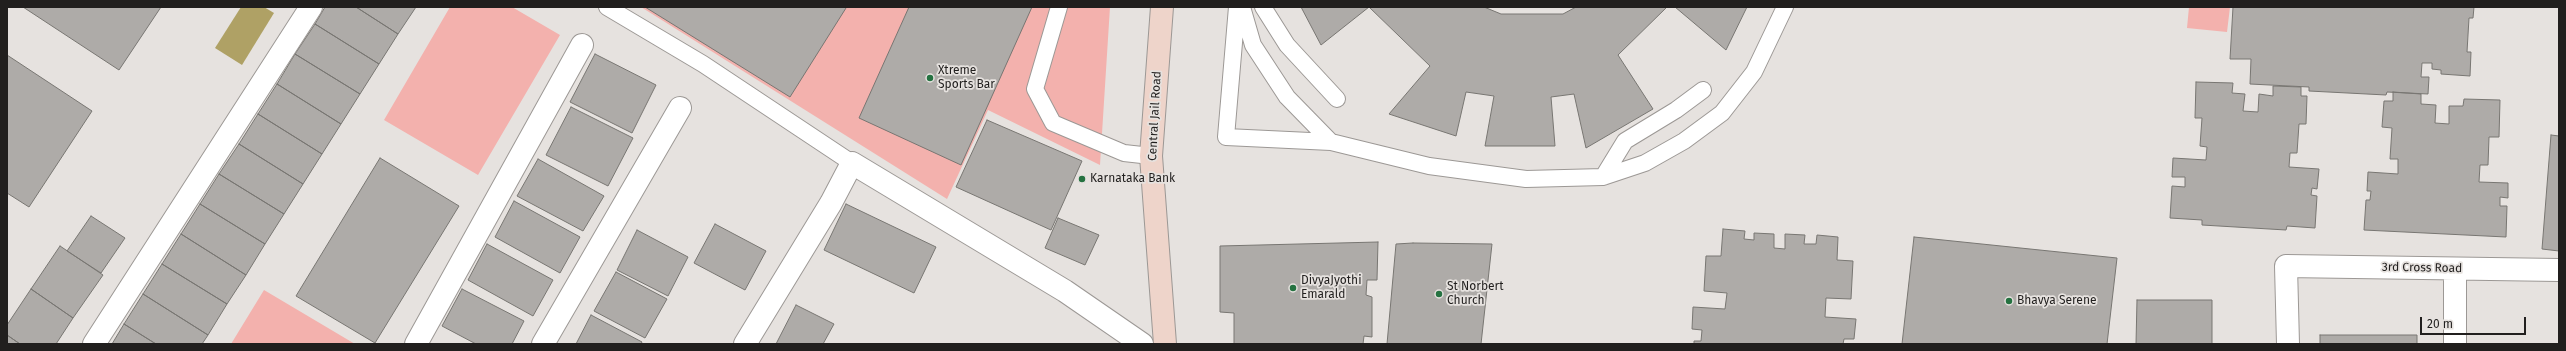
<!DOCTYPE html>
<style>
body{margin:0}
#map{position:relative;width:2566px;height:351px;overflow:hidden;background:#e6e2df;font-family:"Fira Sans",sans-serif}
canvas{display:block}
.frame{position:absolute;inset:0;border:8px solid #211f1e;pointer-events:none}
.scale{position:absolute;left:2420px;top:317px;width:106px;height:18px;box-sizing:border-box;border:2px solid #211f1e;border-top:0;padding-left:5px;font-size:12px;line-height:14px;white-space:nowrap;color:#211f1e;-webkit-text-stroke:3px #e6e2df;paint-order:stroke}
</style>
<div id="map">
<canvas width="2566" height="351"></canvas>
<div class="frame"></div>
<div class="scale">20 m</div>
</div>
<script>
const context = document.querySelector('canvas').getContext('2d');
context.lineJoin = 'round';
function paint(path, color) { context.fillStyle = color; context.fill(path, 'evenodd'); }
const toPath = rows => new Path2D(rows.map(r => 'M' + r).join(''));
function trace(path, color, width, dash) { context.strokeStyle = color; context.lineWidth = width; context.lineCap = dash ? 'butt' : 'round'; context.setLineDash(dash || []); context.stroke(path); }
function label(font, color, halo, rows, align = 'center') {
  context.font = font + ' "Fira Sans",sans-serif'; context.lineWidth = 3.5; context.setLineDash([]); context.textBaseline = 'middle'; context.strokeStyle = halo; context.fillStyle = color; for (const [text, x, y, turn = 0] of rows) {
    context.save(); context.translate(x, y); context.rotate((+turn || 0) * Math.PI / 180); context.textAlign = isNaN(turn) ? turn : align; if (halo) context.strokeText(text, 0, 0); context.fillText(text, 0, 0); context.restore();
  }
}
paint(toPath([
 [450,7,512,7,560,35,478,175,384,120],
 [641,7,1110,7,1100,165,988,110,947,199],
 [2189,7,2230,7,2227,32,2187,28],
 [264,290,355,344,231,344]
]), '#f3b1ad');
paint(toPath([
 [241,7,264,7,274,13,242,65,215,48]
]), '#afa165');
const building = toPath([
 [23,7,161,7,119,70,23,7],
 [325,7,356,7,398,34,379,64,315,24,325,7],
 [356,7,416,7,398,34,356,7],
 [645,7,845,7,846,8,790,97,645,7],
 [909,7,1032,7,961,165,859,118,909,7],
 [1301,7,1484,7,1501,14,1563,14,1576,7,1667,7,1618,55,1653,109,1586,148,1574,94,1551,97,1555,146,1485,146,1494,96,1466,92,1456,136,1389,114,1430,66,1369,7,1321,45,1301,7],
 [1675,7,1747,7,1726,50,1675,7],
 [2233,7,2474,7,2473,18,2469,18,2467,52,2471,52,2470,76,2441,74,2441,70,2432,69,2432,63,2422,63,2421,77,2429,77,2428,94,2387,92,2386,95,2309,91,2309,87,2250,84,2251,59,2230,59,2233,7],
 [315,24,379,64,360,94,295,54,315,24],
 [295,54,360,94,341,124,277,84,295,54],
 [595,54,656,85,632,133,570,102,595,54],
 [7,55,92,111,29,207,7,193,7,55],
 [2196,82,2233,83,2232,93,2245,94,2243,111,2258,112,2259,94,2273,96,2273,86,2301,87,2301,96,2307,96,2306,124,2299,124,2297,153,2290,153,2289,167,2319,169,2317,189,2312,188,2311,195,2317,196,2315,228,2287,226,2286,230,2202,225,2202,220,2170,218,2172,186,2185,187,2185,177,2172,177,2173,158,2206,160,2207,147,2200,146,2202,118,2195,118,2196,82],
 [277,84,341,124,322,154,258,114,277,84],
 [2393,92,2421,94,2421,104,2436,105,2435,123,2449,124,2449,106,2463,106,2464,99,2500,100,2499,137,2489,137,2488,165,2480,165,2479,182,2508,183,2508,198,2500,197,2500,206,2507,206,2506,237,2364,230,2366,200,2370,200,2371,191,2367,191,2368,172,2398,174,2398,159,2390,159,2392,128,2382,127,2384,101,2393,101,2393,92],
 [571,107,633,138,608,186,546,155,571,107],
 [258,114,322,154,303,184,239,144,258,114],
 [987,120,1082,161,1051,230,956,187,987,120],
 [2551,135,2559,136,2559,251,2542,249,2551,135],
 [239,144,303,184,284,214,219,174,239,144],
 [380,158,459,206,375,343,296,296,380,158],
 [538,159,604,196,583,231,517,196,538,159],
 [219,174,284,214,265,244,200,204,219,174],
 [514,201,580,237,560,273,495,237,514,201],
 [200,204,265,244,246,275,181,234,200,204],
 [846,204,936,247,914,293,824,250,846,204],
 [91,216,125,238,101,273,67,251,91,216],
 [1058,218,1099,235,1085,265,1045,248,1058,218],
 [715,224,766,251,745,290,694,263,715,224],
 [1723,229,1745,231,1744,239,1754,240,1754,233,1774,234,1774,248,1785,249,1785,234,1805,235,1804,244,1816,244,1817,235,1838,237,1837,260,1853,261,1851,299,1826,298,1825,317,1856,319,1854,339,1844,339,1843,344,1694,344,1694,341,1701,341,1702,330,1692,329,1693,307,1725,309,1727,293,1704,291,1706,256,1721,256,1723,229],
 [637,230,688,257,668,296,617,270,637,230],
 [181,234,246,275,227,304,162,264,181,234],
 [1914,237,2117,258,2107,344,1902,344,1914,237],
 [1378,242,1377,280,1367,280,1366,295,1372,297,1372,337,1364,336,1363,344,1234,344,1234,313,1220,312,1220,246,1378,242],
 [1413,243,1492,244,1481,344,1387,344,1396,244,1413,243],
 [487,244,553,280,533,316,468,280,487,244],
 [60,246,103,275,73,318,31,289,60,246],
 [162,264,227,304,208,335,143,294,162,264],
 [616,272,667,299,645,338,594,311,616,272],
 [31,289,73,318,56,344,20,344,7,335,7,325,31,289],
 [462,289,524,321,512,344,476,344,442,326,462,289],
 [143,294,208,335,202,344,156,344,124,324,143,294],
 [2137,300,2212,300,2212,344,2136,344,2137,300],
 [796,305,834,324,823,344,776,344,796,305],
 [591,315,642,342,641,344,576,344,591,315],
 [124,324,156,344,112,344,124,324],
 [7,335,20,344,7,344,7,335],
 [2320,335,2417,335,2417,344,2320,344,2320,335]
]);
paint(building, '#aeaba8');
trace(building, '#787672', 1);
const lane = toPath([
 [607,7,703,64,852,163],
 [1059,7,1035,89,1053,123,1124,153,1151,156],
 [1237,7,1226,137,1331,142],
 [1242,7,1253,45,1287,97,1331,142,1429,166,1526,179,1603,177,1645,163,1684,141,1722,113,1754,72,1785,7],
 [1263,7,1287,45,1337,99],
 [1603,177,1625,141,1676,110,1703,90]
]);
const street = toPath([
 [2455,269,2455,344],
 [94,344,311,7],
 [416,344,582,45],
 [543,344,680,108],
 [745,344,831,203,852,163,1065,291,1142,344],
 [2288,344,2286,266,2559,270]
]);
const secondary = toPath([
 [1162,7,1151,156,1165,344]
]);
trace(lane, '#9c9895', 18);
trace(street, '#9c9895', 24);
trace(secondary, '#9c9895', 24);
trace(lane, '#fff', 16);
trace(street, '#fff', 22);
trace(secondary, '#eed4ca', 22);
for (const [x, y, r, color] of [
 [930,78,4,"#257241"],
 [1082,179,4,"#257241"],
 [1293,288,4,"#257241"],
 [1439,294,4,"#257241"],
 [2009,301,4,"#257241"]
]) { const dot = new Path2D(); dot.arc(x, y, r, 0, 2 * Math.PI); context.fillStyle = color; context.fill(dot); trace(dot, '#e6e2df', 1.5); }
label('12px', '#211f1e', '#e6e2df', [
 ["Xtreme",938,71],
 ["Sports Bar",938,85],
 ["Karnataka Bank",1090,179],
 ["DivyaJyothi",1301,281],
 ["Emarald",1301,295],
 ["St Norbert",1447,287],
 ["Church",1447,301],
 ["Bhavya Serene",2017,301]
], 'left');
label('12px', '#211f1e', '#e6e2df', [
 ["Central Jail Road",1155,116,-87],
 ["3rd Cross Road",2422,268,1]
]);
</script>
